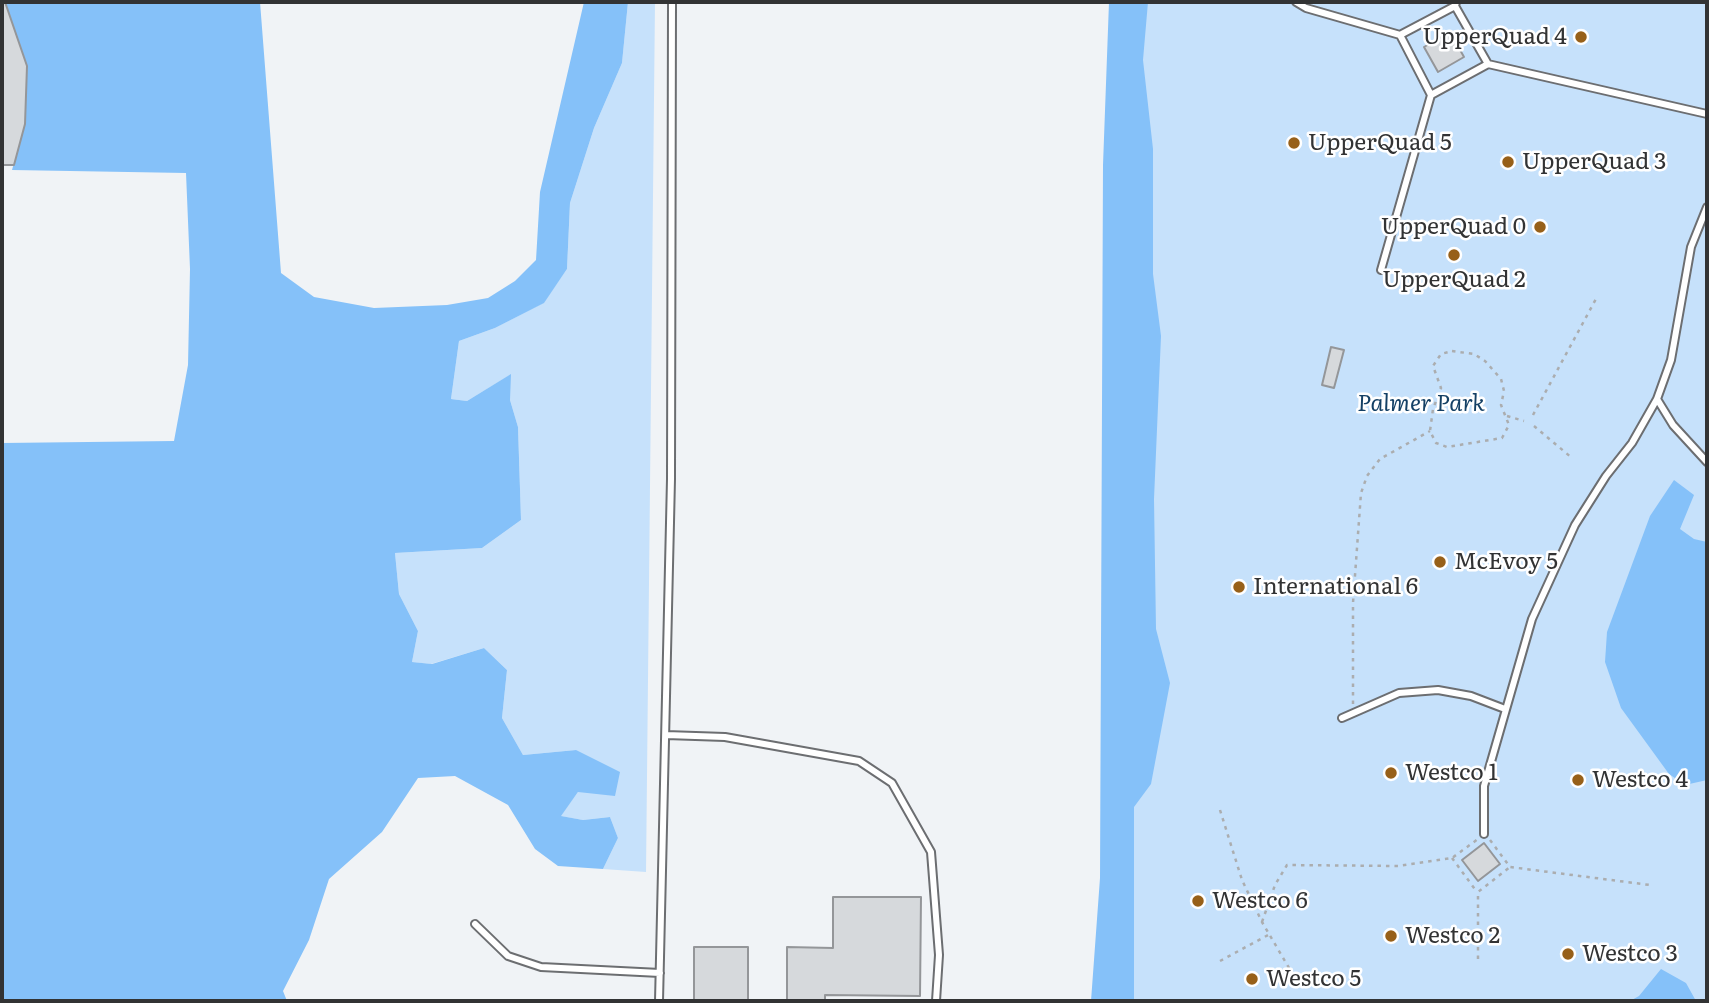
<!DOCTYPE html>
<style>
body{margin:0}
#map{position:relative;width:1709px;height:1003px;overflow:hidden;background:#f0f3f6;font-family:Literata,serif}
canvas{display:block}
.frame{position:absolute;inset:0;border:4px solid #323334;pointer-events:none}
</style>
<div id="map">
<canvas width="1709" height="1003"></canvas>
<div class="frame"></div>
</div>
<script>
const context = document.querySelector('canvas').getContext('2d');
context.lineJoin = 'round';
function paint(path, color) { context.fillStyle = color; context.fill(path, 'evenodd'); }
const toPath = rows => new Path2D(rows.map(r => 'M' + r).join(''));
function trace(path, color, width, dash) { context.strokeStyle = color; context.lineWidth = width; context.lineCap = dash ? 'butt' : 'round'; context.setLineDash(dash || []); context.stroke(path); }
function label(font, color, halo, rows, align = 'center') {
  context.font = font + ' Literata,serif'; context.lineWidth = 5; context.setLineDash([]); context.textBaseline = 'middle'; context.strokeStyle = halo; context.fillStyle = color; for (const [text, x, y, turn = 0] of rows) {
    context.save(); context.translate(x, y); context.rotate((+turn || 0) * Math.PI / 180); context.textAlign = isNaN(turn) ? turn : align; if (halo) context.strokeText(text, 0, 0); context.fillText(text, 0, 0); context.restore();
  }
}
paint(toPath([
 [628,2,655,2,646,872,603,869,618,838,610,817,583,820,560,816,578,792,576,750,523,755,502,718,507,670,484,648,431,664,412,662,418,631,399,594,395,553,482,548,521,520,518,427,510,400,510,375,467,401,451,399,459,341,495,328,543,303,567,269,570,203,594,128,622,63],
 [1134,2,1707,2,1707,1001,1134,1001]
]), '#c6e1fb');
paint(toPath([
 [5,2,260,2,281,273,314,297,374,308,447,305,488,298,515,281,536,260,540,192,584,2,628,2,622,63,594,128,570,203,567,269,544,303,495,328,459,341,451,399,467,401,511,374,510,400,518,427,521,520,482,548,395,553,399,594,418,631,412,662,432,664,484,648,507,670,502,718,523,755,576,750,620,772,615,796,578,792,561,816,583,820,610,817,618,838,603,869,558,866,535,849,508,805,455,776,418,778,382,832,329,879,309,940,283,991,287,1001,2,1001,2,443,174,441,188,365,190,269,186,173,12,170,25,124,27,66],
 [1109,2,1148,2,1143,60,1153,149,1153,274,1161,336,1154,499,1156,629,1170,683,1151,784,1134,807,1134,1001,1091,1001,1100,878,1103,165],
 [1674,480,1694,495,1680,529,1694,539,1707,542,1707,780,1685,785,1669,774,1621,708,1605,662,1607,632,1650,516],
 [1661,969,1686,983,1696,1001,1630,1001,1639,996]
]), '#85c1f9');
const building = toPath([
 [2,2,5,2,27,66,25,124,14,165,2,165,2,2],
 [1450,32,1464,57,1438,72,1424,47,1450,32],
 [1331,347,1344,350,1334,388,1322,385,1331,347],
 [1484,843,1500,864,1478,881,1462,860,1484,843],
 [833,897,921,897,920,996,825,995,825,1001,787,1001,787,947,833,948,833,897],
 [694,947,748,947,748,1001,694,1001,694,947]
]);
paint(building, '#d6d9dc');
trace(building, '#949699', 2);
const lane = toPath([
 [1296,2,1306,8,1400,35,1455,6,1456,2],
 [1455,6,1488,64,1707,114],
 [1400,35,1431,95],
 [1381,270,1431,95,1488,64],
 [1657,399,1673,425,1707,462],
 [1342,718,1399,693,1438,690,1471,696,1505,709],
 [666,735,725,737,859,761,892,783,931,852,939,955,936,1001],
 [1484,834,1484,786,1532,619,1575,525,1606,476,1632,443,1657,399,1671,360,1691,247,1707,207],
 [475,924,508,956,541,967,660,973],
 [659,1001,671,479,672,2]
]);
trace(lane, '#6c6e71', 10);
trace(toPath([
 [1452,351,1474,354,1485,361,1501,379,1504,391,1501,405,1509,425,1502,438,1447,447,1436,443,1430,431,1433,409,1441,388,1433,366,1441,354,1452,351],
 [1533,415,1597,297],
 [1507,416,1524,421],
 [1534,426,1572,458],
 [1353,704,1353,603,1361,493,1367,476,1380,459,1430,431],
 [1220,810,1242,880,1262,922,1299,985],
 [1490,840,1510,867,1650,885],
 [1452,858,1477,892],
 [1262,922,1275,885,1287,865,1398,866,1452,858,1478,839],
 [1478,959,1478,892,1510,867],
 [1220,961,1270,934]
]), '#abadaf', 2.5, [3.5, 5]);
trace(lane, '#fff', 6);
for (const [x, y, r, color] of [
 [1581,37,7,"#976019"],
 [1294,143,7,"#976019"],
 [1508,162,7,"#976019"],
 [1540,227,7,"#976019"],
 [1454,255,7,"#976019"],
 [1440,562,7,"#976019"],
 [1239,587,7,"#976019"],
 [1391,773,7,"#976019"],
 [1578,780,7,"#976019"],
 [1198,901,7,"#976019"],
 [1391,936,7,"#976019"],
 [1568,954,7,"#976019"],
 [1252,979,7,"#976019"]
]) { const dot = new Path2D(); dot.arc(x, y, r, 0, 2 * Math.PI); context.fillStyle = color; context.fill(dot); trace(dot, '#fff', 2.5); }
label('23px', '#323334', '#fff', [
 ["UpperQuad 4",1567,37,"right"],
 ["UpperQuad 5",1308,143],
 ["UpperQuad 3",1522,162],
 ["UpperQuad 0",1526,227,"right"],
 ["UpperQuad 2",1454,280,"center"],
 ["McEvoy 5",1454,562],
 ["International 6",1253,587],
 ["Westco 1",1405,773],
 ["Westco 4",1592,780],
 ["Westco 6",1212,901],
 ["Westco 2",1405,936],
 ["Westco 3",1582,954],
 ["Westco 5",1266,979]
], 'left');
label('italic 23px', '#144065', '#fff', [
 ["Palmer Park",1421,404]
]);
</script>
